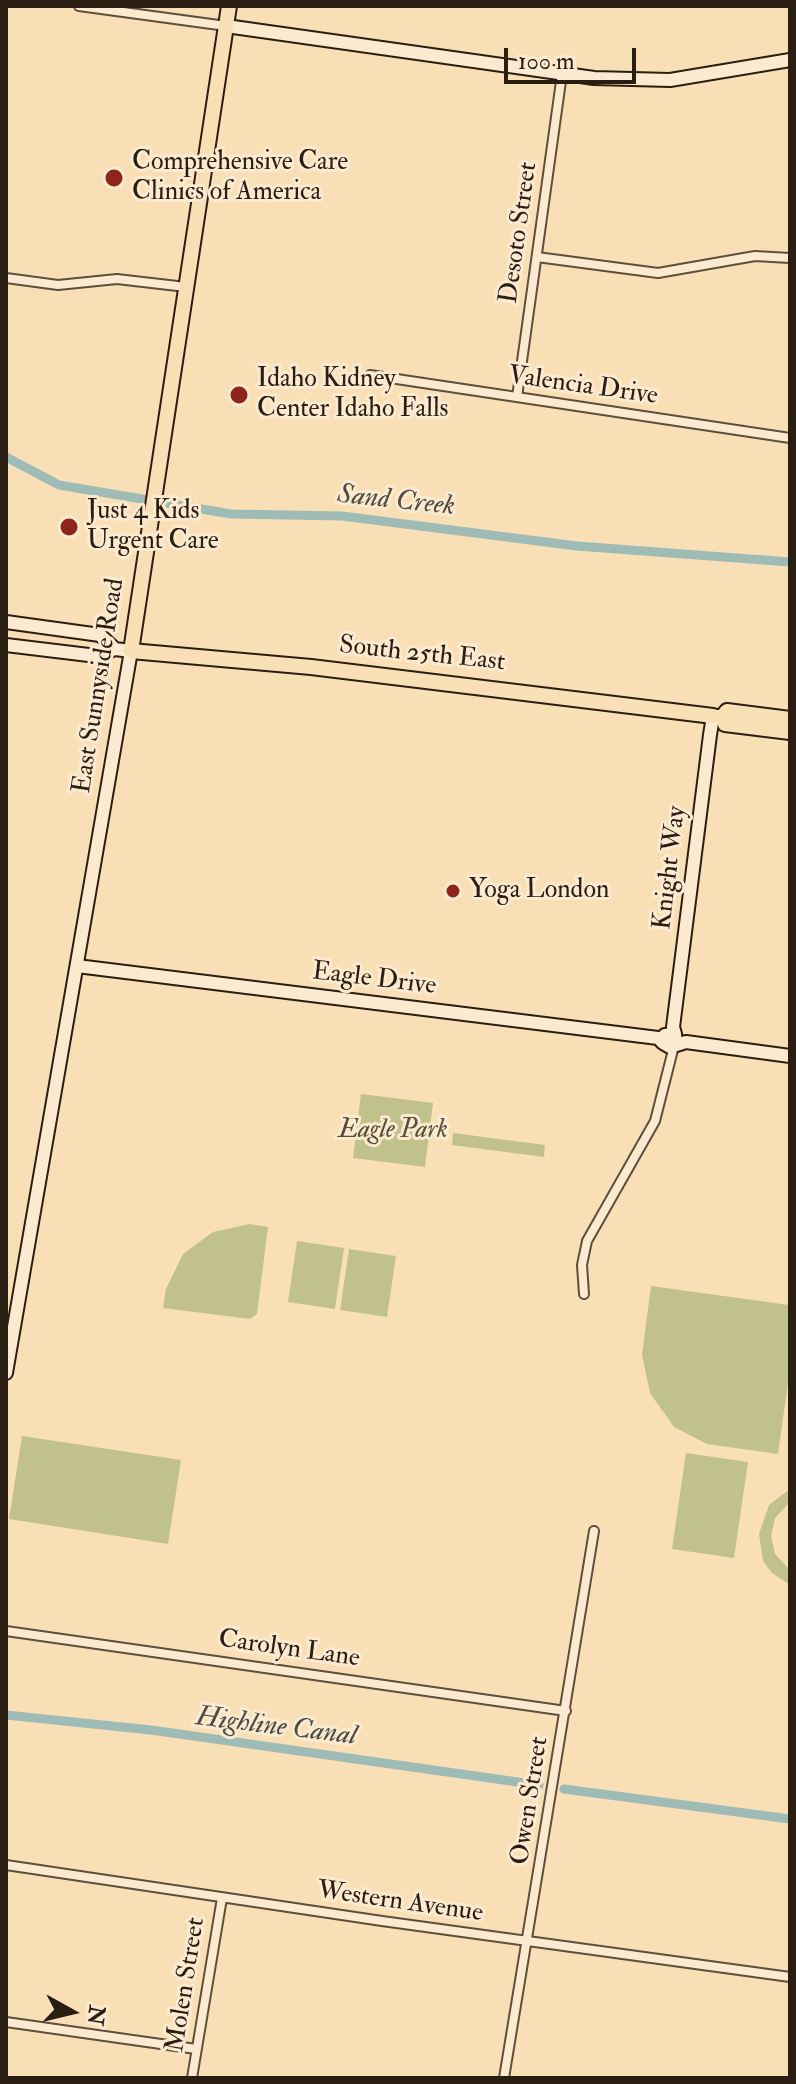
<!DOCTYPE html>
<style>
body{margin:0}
#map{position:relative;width:796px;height:2084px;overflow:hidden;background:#f9dfb6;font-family:"IM FELL Double Pica",serif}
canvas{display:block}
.frame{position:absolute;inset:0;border:8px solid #2a1e13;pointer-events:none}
.north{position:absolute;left:32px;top:1972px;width:80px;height:80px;-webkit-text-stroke:6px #fbead0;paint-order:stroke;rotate:98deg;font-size:22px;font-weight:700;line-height:32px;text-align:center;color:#2a1e13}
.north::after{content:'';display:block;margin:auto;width:28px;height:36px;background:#2a1e13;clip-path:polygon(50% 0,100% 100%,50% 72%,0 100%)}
.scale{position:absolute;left:504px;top:48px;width:132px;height:36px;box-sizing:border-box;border:4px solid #2a1e13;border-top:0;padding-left:10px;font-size:24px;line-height:28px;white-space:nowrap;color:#2a1e13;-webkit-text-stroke:6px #fbead0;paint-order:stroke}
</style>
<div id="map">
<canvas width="796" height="2084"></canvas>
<div class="frame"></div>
<div class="north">N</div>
<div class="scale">100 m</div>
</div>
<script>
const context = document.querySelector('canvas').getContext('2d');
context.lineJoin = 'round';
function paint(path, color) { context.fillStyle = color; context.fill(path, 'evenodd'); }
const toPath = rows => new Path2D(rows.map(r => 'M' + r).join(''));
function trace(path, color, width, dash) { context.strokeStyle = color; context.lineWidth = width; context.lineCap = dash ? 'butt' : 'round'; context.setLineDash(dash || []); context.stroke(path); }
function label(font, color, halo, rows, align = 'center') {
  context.font = font + ' "IM FELL Double Pica",serif'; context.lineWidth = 6; context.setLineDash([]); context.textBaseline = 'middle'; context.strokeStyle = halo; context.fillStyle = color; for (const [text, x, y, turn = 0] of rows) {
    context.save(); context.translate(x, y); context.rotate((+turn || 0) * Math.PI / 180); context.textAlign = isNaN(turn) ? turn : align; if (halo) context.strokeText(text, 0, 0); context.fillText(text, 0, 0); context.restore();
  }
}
paint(toPath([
 [361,1094,433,1103,425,1167,353,1158],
 [453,1133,545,1145,544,1157,452,1145],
 [250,1224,268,1227,257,1314,250,1319,163,1308,166,1289,183,1254,213,1232],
 [297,1241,344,1248,335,1309,288,1302],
 [349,1249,396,1256,387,1317,340,1310],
 [651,1286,789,1305,790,1369,778,1454,707,1444,674,1427,650,1393,642,1355],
 [22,1436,181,1460,168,1544,9,1519],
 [686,1453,748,1462,734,1558,672,1549],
 [790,1489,790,1502,775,1518,771,1536,775,1554,790,1570,790,1585,772,1573,763,1561,759,1534,769,1505]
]), '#c1c18c');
trace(toPath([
 [6,457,59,485,231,514,342,516,577,546,790,562],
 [6,1715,151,1730,539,1785],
 [564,1789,790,1819]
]), '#9fbbb5', 9);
const street = toPath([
 [79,6,226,26],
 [537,257,658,273,755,256,790,258],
 [6,278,58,285,117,279,186,287],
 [370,375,790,438],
 [517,397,562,74],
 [584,1294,582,1265,587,1241,655,1121,674,1046],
 [6,1631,566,1711],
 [6,1865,382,1921,790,1977],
 [6,2022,196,2049],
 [192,2078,222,1898],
 [504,2078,594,1531]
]);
const secondary = toPath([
 [226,26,594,78,670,80,790,60],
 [6,622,100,635,115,649],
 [6,645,97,656,115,649,131,651,6,1373],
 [77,966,658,1038,663,1043],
 [675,1034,673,1027,710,735,713,716,719,716],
 [676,1044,675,1034,665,1035,663,1043,670,1047,686,1042,790,1056]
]);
const primary = toPath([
 [229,6,131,651,311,667,713,716],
 [790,719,727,711,722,717,725,724,790,732]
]);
trace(street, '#5e4e3c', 12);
trace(secondary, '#2a1e13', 16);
trace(primary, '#2a1e13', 18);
trace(street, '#fbead0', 8);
trace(secondary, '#fbead0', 12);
trace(primary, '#f9dfb6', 14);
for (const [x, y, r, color] of [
 [114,178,10,"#8f2418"],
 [239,395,10,"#8f2418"],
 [69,527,10,"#8f2418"],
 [453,891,8,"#8f2418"]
]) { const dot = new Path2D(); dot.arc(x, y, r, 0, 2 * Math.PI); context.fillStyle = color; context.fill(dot); trace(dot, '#fbead0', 3); }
label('26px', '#2a1e13', '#fbead0', [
 ["Comprehensive Care",132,163],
 ["Clinics of America",132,193],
 ["Idaho Kidney",257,380],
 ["Center Idaho Falls",257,410],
 ["Just 4 Kids",87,512],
 ["Urgent Care",87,542],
 ["Yoga London",469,891]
], 'left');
label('26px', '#2a1e13', '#fbead0', [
 ["Desoto Street",520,233,-82],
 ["Valencia Drive",583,387,8],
 ["South 25th East",422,655,6],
 ["East Sunnyside Road",100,686,-81],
 ["Knight Way",671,868,-83],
 ["Eagle Drive",374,980,7],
 ["Carolyn Lane",289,1650,8],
 ["Owen Street",531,1801,-81],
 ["Western Avenue",400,1903,8],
 ["Molen Street",187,1985,-81]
]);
label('italic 26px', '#574f37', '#fbead0', [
 ["Eagle Park",393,1131]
]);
label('italic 28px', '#4d4d44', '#fbead0', [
 ["Sand Creek",396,502,6],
 ["Highline Canal",276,1728,7]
]);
</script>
